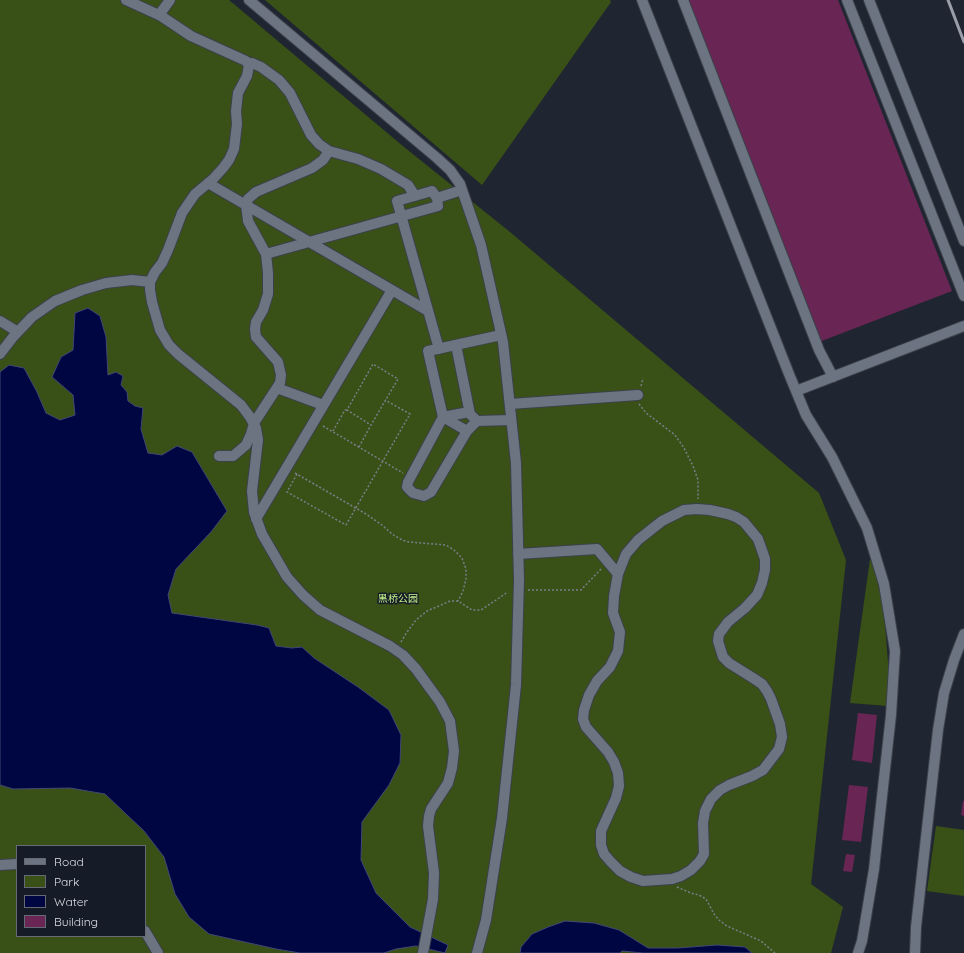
<!DOCTYPE html>
<meta charset="utf-8">
<style>
body{margin:0}
#map{position:relative;width:964px;height:953px;overflow:hidden;background:#202631;font-family:Quicksand,sans-serif}
canvas{display:block}
.legend{position:absolute;left:16px;top:845px;width:130px;height:92px;box-sizing:border-box;background:#161c27;border:1px solid #656a74;margin:0;padding:5px 7px;list-style:none;font-size:12px;color:#dbdfe7}
.legend li{display:flex;align-items:center;gap:8px;height:20px}
.legend b{width:20px;border:1px solid #656a74}
</style>
<div id="map">
<canvas width="964" height="953"></canvas>
<ul class="legend">
<li><b style="height:5px;background:#6c7482"></b>Road</li>
<li><b style="height:11px;background:#395116"></b>Park</li>
<li><b style="height:11px;background:#000642"></b>Water</li>
<li><b style="height:11px;background:#692553"></b>Building</li>
</ul>
</div>
<script>
const context = document.querySelector('canvas').getContext('2d');
context.lineJoin = 'round';
function paint(path, color) { context.fillStyle = color; context.fill(path, 'evenodd'); }
const toPath = rows => new Path2D(rows.map(r => 'M' + r).join(''));
function trace(path, color, width, dash) { context.strokeStyle = color; context.lineWidth = width; context.lineCap = dash ? 'butt' : 'round'; context.setLineDash(dash || []); context.stroke(path); }
function label(font, color, halo, rows, align = 'center') {
  context.font = font + ' Quicksand,"Noto Sans SC",sans-serif'; context.lineWidth = 3; context.setLineDash([]); context.textBaseline = 'middle'; context.strokeStyle = halo; context.fillStyle = color; for (const [text, x, y, turn = 0] of rows) {
    context.save(); context.translate(x, y); context.rotate((+turn || 0) * Math.PI / 180); context.textAlign = isNaN(turn) ? turn : align; if (halo) context.strokeText(text, 0, 0); context.fillText(text, 0, 0); context.restore();
  }
}
paint(toPath([
 [0,0,229,0,404,147,510,232,819,493,846,560,811,884,843,907,831,953,0,953],
 [17,846,145,846,145,936,17,936],
 [265,0,610,0,611,2,482,185],
 [870,559,872,560,881,586,884,611,889,676,888,706,850,703],
 [936,826,964,830,964,896,927,891]
]), '#395116');
const water = toPath([
 [88,308,100,316,106,337,108,375,116,372,123,376,121,385,127,392,128,401,135,406,143,408,141,429,148,453,162,455,177,446,192,452,227,511,211,532,176,569,168,595,172,613,257,625,269,628,276,646,292,648,302,647,314,658,358,687,389,710,401,735,400,763,389,785,362,822,361,860,376,893,410,927,448,945,445,953,416,946,396,949,384,953,300,953,276,949,209,934,189,917,175,894,164,857,144,831,105,794,70,788,13,789,0,785,0,372,9,365,24,368,37,392,46,413,60,420,75,415,73,395,52,377,61,357,73,350,75,313,88,308],
 [565,921,594,923,619,930,648,948,678,948,717,945,745,947,752,953,643,953,622,951,620,953,520,953,521,947,532,934,548,927,565,921]
]);
paint(water, '#000642');
trace(water, '#424774', 1);
paint(toPath([
 [685,0,838,0,952,291,819,342],
 [858,713,877,715,872,763,852,760],
 [849,785,868,787,861,842,842,840],
 [963,801,964,801,964,816,961,815],
 [846,854,855,855,852,872,843,871]
]), '#692553');
const minor = toPath([
 [126,0,161,16,191,36,246,61,249,65,247,76,238,93,236,111,237,124,234,149,229,160,223,168,213,179,195,194,182,213,168,250,162,263,155,272,150,282,150,290,152,302,160,330,169,345,178,354,241,405,250,417,256,428,258,440,252,491,254,512,262,534,287,577,303,595,320,610,390,646,403,655,416,669,440,702,450,721,454,751,452,768,448,783,431,809,429,816,428,826,434,873,433,899,423,953],
 [249,0,437,158,450,170,460,184,481,245,503,342,516,463,519,580,516,685,502,818,486,920,477,953],
 [642,0,789,374,806,415,832,457,867,528,884,584,895,651,891,715,874,869,862,941,858,953],
 [683,0,819,350,833,377],
 [847,0,964,296],
 [869,0,964,241],
 [159,15,170,0],
 [252,63,261,67,279,80,290,93,311,135,319,144,329,151,358,159,381,169,408,185,415,196],
 [208,183,428,311],
 [266,254,438,206,437,198],
 [0,321,18,332],
 [456,345,470,414,477,421,511,420],
 [439,349,397,201,432,191,437,198,462,190],
 [0,354,13,337,32,317,55,301,82,290,106,283,132,280,150,282],
 [277,388,323,405],
 [796,391,964,326],
 [510,404,638,395],
 [443,417,467,431],
 [443,417,469,412],
 [477,421,467,431,431,492,424,496,413,493,407,487,408,482,443,417,428,351,501,335],
 [219,456,233,456,246,445,251,434,254,423,280,383,281,375,278,362,256,337,255,329,256,322,263,310,268,294,268,273,266,254,248,221,246,205,248,199,256,192,312,168,323,160,329,151],
 [256,519,392,290],
 [518,554,597,549,618,574,614,596,613,613,620,632,618,651,610,667,597,681,589,695,584,710,583,719,586,727,608,752,614,762,618,773,619,786,616,798,601,831,601,845,604,854,611,862,620,871,631,877,643,881,672,879,681,876,691,870,700,861,704,854,703,823,705,811,711,799,720,790,729,785,752,776,763,770,779,749,782,737,780,724,771,699,767,691,762,684,753,678,729,663,723,657,718,641,719,634,728,622,745,608,757,595,762,583,765,570,765,559,758,539,744,522,736,517,728,514,710,510,697,509,684,510,662,521,638,540,626,554,618,574],
 [0,865,17,864],
 [145,931,158,953],
 [915,953,916,927,938,730,944,693,954,660,964,634]
]);
trace(minor, '#3b414a', 12);
trace(toPath([
 [641,386,643,378],
 [639,404,646,413,675,435,684,448,693,466,698,480,698,499],
 [323,426,403,473],
 [333,431,345,410,347,410],
 [359,447,371,425,398,379,373,364,347,410,371,425],
 [295,473,366,514,382,525,392,534,402,540,409,542,446,545,454,550,462,558,466,569,466,579,463,591,458,601],
 [297,474,287,492,346,525,410,414,385,400],
 [528,590,581,590,601,569],
 [401,642,407,632,416,620,427,611,439,606,450,601,458,601,472,610,481,610,508,592],
 [677,887,691,893,699,895,706,899,714,914,719,920,727,926,761,941,775,953]
]), '#797e88', 1.5, [2, 2]);
trace(minor, '#6c7482', 10);
trace(toPath([
 [948,0,964,42]
]), '#9a9ea8', 3);
label('10px', '#c4f48b', '#161c27', [
 ["黑桥公园",398,599]
]);
</script>
